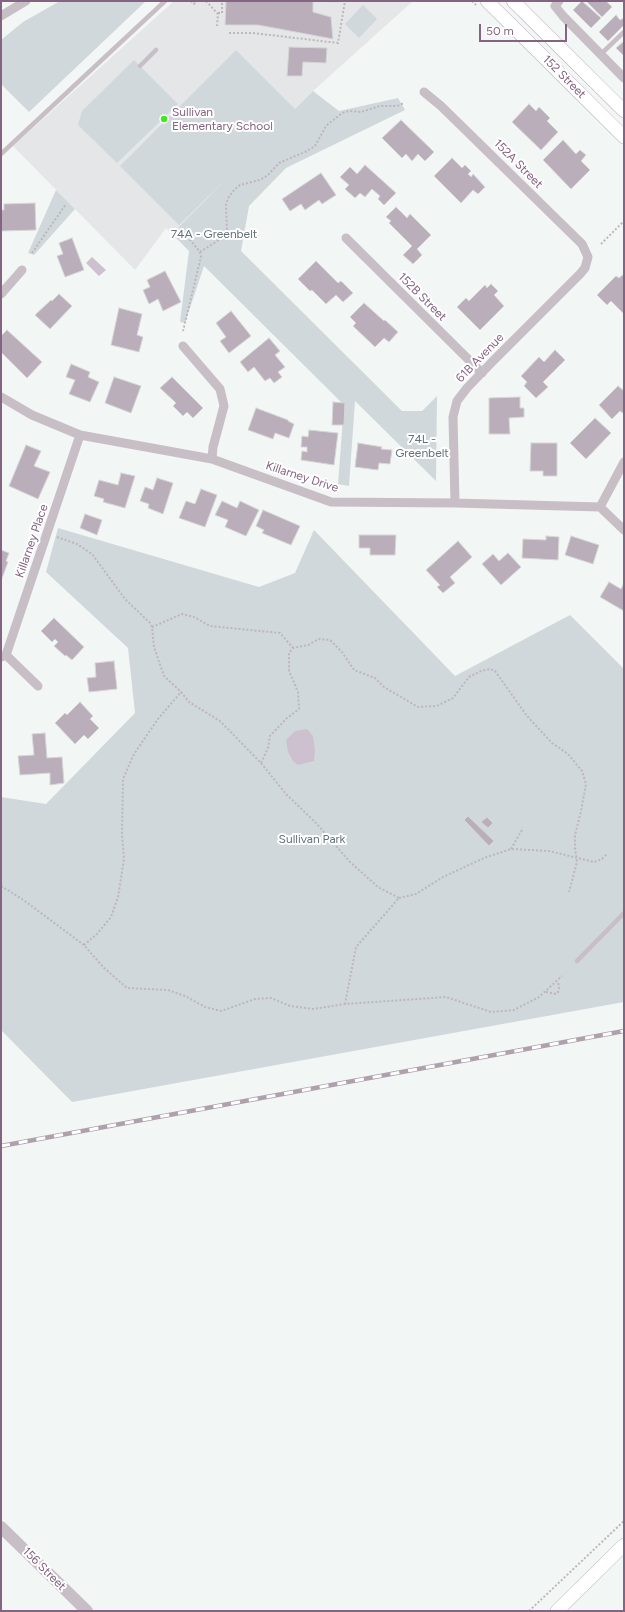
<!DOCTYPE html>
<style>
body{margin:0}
#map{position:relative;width:625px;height:1612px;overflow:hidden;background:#f2f6f4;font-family:Figtree,sans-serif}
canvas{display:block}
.frame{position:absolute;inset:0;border:2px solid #846482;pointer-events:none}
.scale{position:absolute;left:479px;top:24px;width:88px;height:18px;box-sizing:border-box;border:2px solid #846482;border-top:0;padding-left:5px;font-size:12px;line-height:14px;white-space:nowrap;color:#846482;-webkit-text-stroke:3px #fff;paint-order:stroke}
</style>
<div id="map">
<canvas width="625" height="1612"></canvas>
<div class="frame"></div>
<div class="scale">50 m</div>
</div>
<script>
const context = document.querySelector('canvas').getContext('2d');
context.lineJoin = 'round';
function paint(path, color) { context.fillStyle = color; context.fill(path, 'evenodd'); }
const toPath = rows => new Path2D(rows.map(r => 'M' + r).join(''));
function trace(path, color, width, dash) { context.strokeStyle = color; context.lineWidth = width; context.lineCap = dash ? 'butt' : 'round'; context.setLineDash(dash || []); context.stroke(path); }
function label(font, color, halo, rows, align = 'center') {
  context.font = font + ' Figtree,sans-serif'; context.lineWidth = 4; context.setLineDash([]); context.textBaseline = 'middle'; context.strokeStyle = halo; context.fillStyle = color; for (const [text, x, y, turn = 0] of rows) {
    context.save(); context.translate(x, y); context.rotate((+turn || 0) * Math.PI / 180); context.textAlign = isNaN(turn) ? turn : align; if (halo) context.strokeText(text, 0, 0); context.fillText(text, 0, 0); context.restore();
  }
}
paint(toPath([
 [174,1,413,1,313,91,172,234,166,228,135,270,13,146]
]), '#e5e6e7');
paint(toPath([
 [60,1,146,1,29,112,1,84,1,40,23,22],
 [363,5,377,19,359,38,345,24],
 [236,50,295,109,313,91,339,111,398,98,405,110,286,168,249,206,241,251,402,411,422,411,437,396,436,481,355,401,349,486,338,484,344,405,204,266,185,323,180,322,189,251,172,234,226,179,179,225,120,166],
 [134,60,178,104,117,163,78,125,82,111],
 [56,190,75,209,34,255,28,253],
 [58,528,259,587,295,573,314,530,455,676,570,615,624,669,624,1002,72,1102,1,1030,1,797,46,804,135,713,128,648,46,572]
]), '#d1d8db');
paint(toPath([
 [92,257,106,270,99,276,86,263],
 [307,729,313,736,315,749,314,761,298,765,293,761,288,752,286,740,295,731]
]), '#cdc1d0');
const building = toPath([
 [226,1,339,1,339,2,313,1,313,12,331,17,333,39,258,25,225,25,226,1],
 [582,1,601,18,591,28,573,10,582,1],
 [586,1,606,1,612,7,602,17,586,1],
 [616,15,620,20,624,18,624,25,608,41,599,32,616,15],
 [624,41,624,56,616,48,624,41],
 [289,47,327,48,326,63,303,62,302,76,287,76,289,47],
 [529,104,536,111,539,107,550,118,547,121,558,132,541,150,512,122,529,104],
 [401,120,434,152,425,161,418,154,412,161,406,154,402,158,382,138,401,120],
 [563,140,576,154,580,150,586,155,581,161,590,170,571,189,543,160,563,140],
 [452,158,462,168,465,165,471,171,468,174,471,177,473,174,485,187,478,194,473,190,461,203,434,176,452,158],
 [365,165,396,193,384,205,378,199,380,196,372,189,365,197,360,193,355,198,345,189,349,185,340,177,350,167,357,174,365,165],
 [321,173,336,195,322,204,319,200,305,210,301,204,290,211,282,199,321,173],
 [35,203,36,230,1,231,1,210,4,210,4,204,35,203],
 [396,207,407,218,410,214,431,235,417,249,422,255,413,264,403,255,412,246,389,223,391,221,386,217,396,207],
 [72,238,84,270,65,277,57,256,63,254,59,243,72,238],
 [316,261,338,283,341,281,353,293,343,302,336,295,326,304,312,290,310,291,298,279,316,261],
 [165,271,181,302,163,311,158,299,149,304,143,290,150,287,147,280,165,271],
 [624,274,624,314,611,301,607,305,597,295,616,276,619,278,624,274],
 [491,284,498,291,494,295,504,306,480,330,457,307,466,298,469,301,485,285,487,288,491,284],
 [59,294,72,306,50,329,35,315,51,300,52,301,59,294],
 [364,303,384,321,385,320,398,332,389,342,384,338,375,347,353,326,356,323,350,317,364,303],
 [119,308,142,314,137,335,143,337,139,352,111,345,119,308],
 [231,311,251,336,229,353,220,341,226,337,216,323,231,311],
 [7,330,42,362,27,378,1,352,1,336,7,330],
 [269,338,280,351,275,355,285,367,278,372,282,377,274,383,270,378,265,381,254,367,248,372,240,362,269,338],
 [555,350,565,360,543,382,548,387,536,398,524,386,527,382,521,376,539,357,544,362,555,350],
 [71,364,90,372,88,377,99,382,90,402,69,394,75,380,66,377,71,364],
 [114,377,141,386,131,413,105,403,114,377],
 [172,377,203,408,193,418,187,412,183,416,173,406,176,403,160,388,172,377],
 [618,386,624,391,624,414,620,411,612,419,599,405,618,386],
 [520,397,520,408,524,408,524,417,509,418,510,434,489,434,489,398,520,397],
 [333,402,345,403,344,425,332,425,333,402],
 [256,408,288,420,288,421,294,424,289,438,275,433,273,439,248,430,256,408],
 [595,418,611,433,586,459,570,443,595,418],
 [309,430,338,433,334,465,301,460,302,451,307,452,307,447,301,447,302,436,308,437,309,430],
 [358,443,382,447,381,449,392,450,390,464,379,463,378,470,355,467,358,443],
 [531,443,557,443,557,476,543,476,543,471,530,471,531,443],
 [26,445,41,451,34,466,50,472,38,499,9,486,26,445],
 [121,473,135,476,125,508,103,502,104,499,94,496,99,480,118,485,121,473],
 [157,478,173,483,163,514,148,508,149,504,140,501,145,487,153,490,157,478],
 [201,489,217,495,205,527,179,518,186,501,195,504,201,489],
 [222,501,237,508,240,501,259,510,246,536,225,527,228,520,215,515,222,501],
 [263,510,300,526,291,545,262,533,264,530,256,526,263,510],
 [85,514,102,520,97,535,80,528,85,514],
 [359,535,396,535,395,555,370,555,370,548,359,548,359,535],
 [546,536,559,537,558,560,522,558,523,539,546,540,546,536],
 [571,536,599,545,593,564,565,555,571,536],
 [458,541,472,557,450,577,455,583,443,593,437,587,440,585,426,570,458,541],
 [1,550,9,553,6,561,8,562,1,581,1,550],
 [508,553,521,567,501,585,482,564,493,554,499,561,508,553],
 [609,582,621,589,624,583,624,611,600,597,609,582],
 [54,618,84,647,72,660,66,655,65,656,54,646,58,642,55,639,52,642,41,631,54,618],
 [114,661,117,689,89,692,87,678,96,677,95,663,114,661],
 [80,702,93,716,90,719,99,728,88,739,84,735,75,744,55,723,65,713,67,715,80,702],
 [45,733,47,758,62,757,64,783,50,785,50,773,20,775,18,756,34,755,32,734,45,733],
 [468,816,494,841,489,846,464,820,468,816],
 [487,817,493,823,488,828,481,822,487,817]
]);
paint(building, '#baaeba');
trace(building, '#d5d7d6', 1);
const secondary = toPath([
 [487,1,624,137],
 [513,1,624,111],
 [557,1611,624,1545]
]);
trace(secondary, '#bbb1bb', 14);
trace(toPath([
 [191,1,194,4,196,1],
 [206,1,218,14,217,26],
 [472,1,476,5],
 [218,13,222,13,222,1],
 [229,33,253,33,338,43,345,1],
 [182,230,200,252,201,257,183,331],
 [601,244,624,221],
 [200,252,222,238,227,231,226,205,228,198,234,190,240,185,260,180,268,175,279,163,307,151,315,146,326,126,342,113,349,111,361,112,380,106,397,106,404,103],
 [32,253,66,204],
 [57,537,77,544,92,554,125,599,150,623,152,627,154,647,164,676,181,692],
 [152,627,182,614,194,617,210,626,280,633,293,648],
 [261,763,268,748,270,736,286,719,299,709,298,692,289,671,289,653,293,648,308,645,319,639,330,640,342,652,354,670,375,678,384,687,418,707,437,706,453,698,469,677,481,671,490,669,495,671,527,716,552,743,568,754,582,771,586,784,581,811,575,835,575,848,577,862,569,892],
 [511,849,523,828],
 [1,886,22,899,84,945,103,967,127,988,168,990,185,996,205,1007,221,1011,255,999,271,998,290,1006,313,1009,345,1004,446,997,491,1012,514,1010,539,997,562,976],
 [399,898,416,894,443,877,484,858,511,849,549,851,594,862,602,859,607,854],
 [84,945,97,934,111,917,118,897,124,859,122,834,123,779,134,754,158,719,181,692,189,702,220,721,261,763,286,794,316,823,350,862,378,887,399,898,356,947,345,1004],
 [546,992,556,994,558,992,559,988,558,981],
 [529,1611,624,1521]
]), '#bdb6bc', 2, [2, 2]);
trace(toPath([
 [601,54,624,32],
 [140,66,156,50],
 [1,154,165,1],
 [577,961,624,913]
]), '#c7bec6', 4.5);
trace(toPath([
 [559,1,555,6,563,16,624,78],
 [1,16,26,1],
 [424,92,441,106,582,244,588,257,585,268,580,274,493,361,467,388,457,401,453,417,455,503],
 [346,238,482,373],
 [1,294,22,270],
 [183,346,220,389,224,406,213,447,212,459],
 [1,397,32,415,80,435,212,459,331,502,455,503,600,507,624,530],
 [600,507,624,462],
 [6,655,38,686],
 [1,657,6,655,80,435]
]), '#c7bec6', 9);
trace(toPath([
 [1,1527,87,1611]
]), '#c7bec6', 12);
trace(secondary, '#fff', 13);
const rail = toPath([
 [1,1146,624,1031]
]);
trace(rail, '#aea1ad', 4.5);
trace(rail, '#fff', 3, [9]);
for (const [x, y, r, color] of [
 [164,119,4,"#3ee91f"]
]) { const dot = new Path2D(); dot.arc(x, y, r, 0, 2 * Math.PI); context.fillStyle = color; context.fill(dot); trace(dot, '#fff', 1.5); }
label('12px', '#846482', '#fff', [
 ["152 Street",564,77,45],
 ["152A Street",518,164,45],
 ["152B Street",422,297,45],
 ["61B Avenue",480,358,-46],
 ["Killarney Drive",302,477,18],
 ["Killarney Place",32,541,-71],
 ["156 Street",44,1569,45]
]);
label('12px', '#846482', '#fff', [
 ["Sullivan",172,112],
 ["Elementary School",172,126]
], 'left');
label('12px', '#63717b', '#fff', [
 ["74A - Greenbelt",214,234],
 ["74L -",422,439],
 ["Greenbelt",422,453],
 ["Sullivan Park",312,839]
]);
</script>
